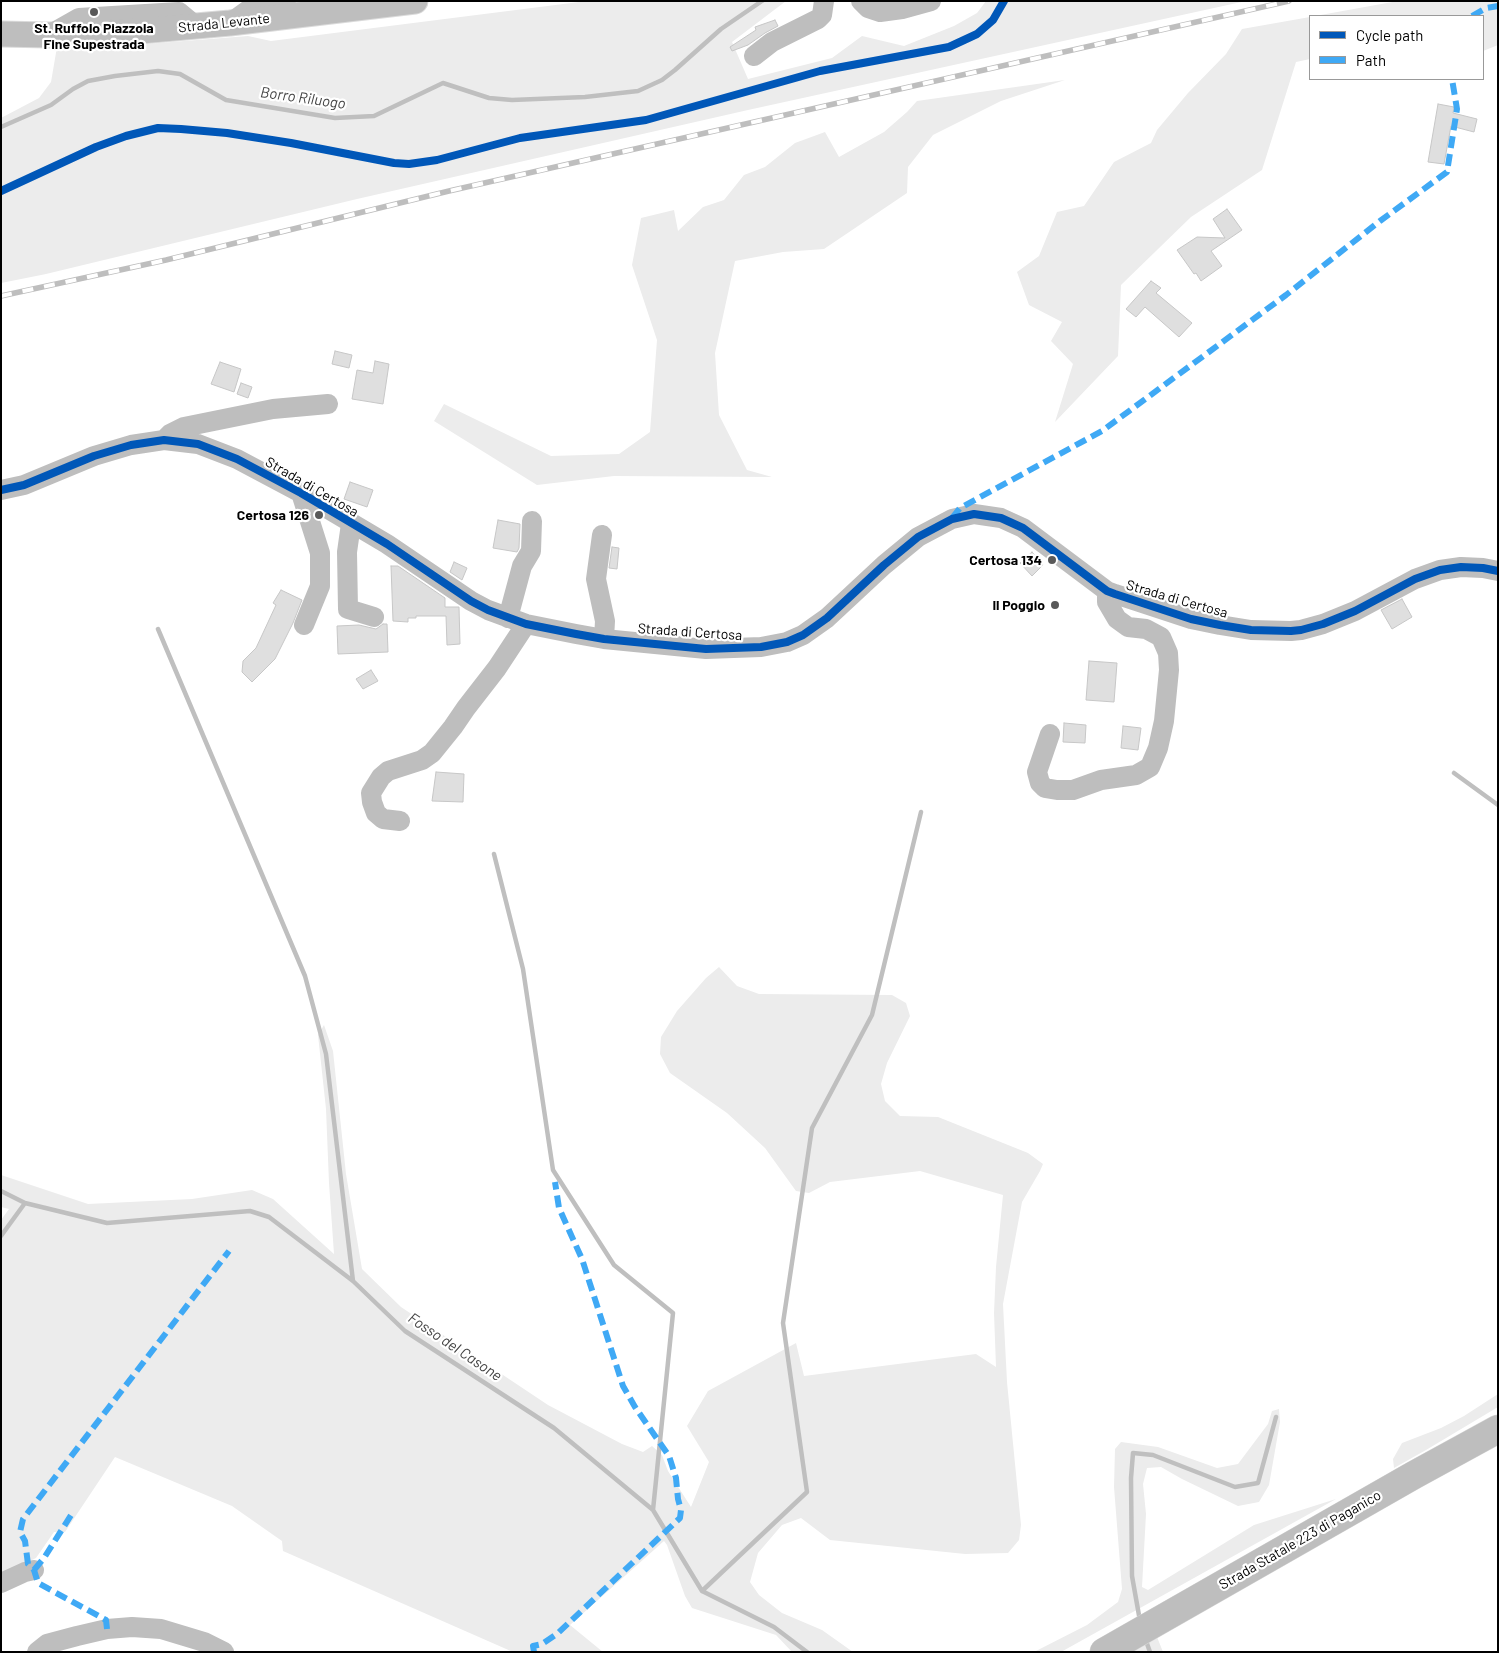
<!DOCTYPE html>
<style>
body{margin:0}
#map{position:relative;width:1499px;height:1653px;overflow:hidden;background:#fff;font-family:Barlow,sans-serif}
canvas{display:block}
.frame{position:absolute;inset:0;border:2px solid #000;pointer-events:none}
.legend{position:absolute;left:1309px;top:15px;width:175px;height:65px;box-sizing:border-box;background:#fff;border:1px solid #999;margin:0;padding:6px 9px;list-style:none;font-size:15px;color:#000}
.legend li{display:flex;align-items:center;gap:10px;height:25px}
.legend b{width:25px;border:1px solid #999}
</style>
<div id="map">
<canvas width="1499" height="1653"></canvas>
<div class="frame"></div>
<ul class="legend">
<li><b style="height:6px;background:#0057b8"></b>Cycle path</li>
<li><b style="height:6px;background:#3fa9f5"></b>Path</li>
</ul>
</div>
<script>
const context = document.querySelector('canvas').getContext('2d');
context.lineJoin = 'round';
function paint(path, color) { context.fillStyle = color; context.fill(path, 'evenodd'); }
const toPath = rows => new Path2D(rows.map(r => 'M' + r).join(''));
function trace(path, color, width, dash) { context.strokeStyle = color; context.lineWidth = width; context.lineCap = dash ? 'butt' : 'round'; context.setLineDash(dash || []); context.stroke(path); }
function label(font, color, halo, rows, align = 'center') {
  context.font = font + ' Barlow,sans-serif'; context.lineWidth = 4.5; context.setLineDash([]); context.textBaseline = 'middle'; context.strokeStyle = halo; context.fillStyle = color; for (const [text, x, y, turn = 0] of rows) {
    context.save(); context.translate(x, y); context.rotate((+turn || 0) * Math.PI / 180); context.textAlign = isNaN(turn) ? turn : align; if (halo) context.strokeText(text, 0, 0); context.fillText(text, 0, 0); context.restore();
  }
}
paint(toPath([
 [587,1,786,1,732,42,748,79,832,58,862,36,904,46,954,26,977,13,986,1,1246,1,748,110,357,199,46,274,1,283,1,118,39,98,51,82,57,47,146,44,248,36,271,41],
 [1398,1,1498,1,1498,45,1483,51,1483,16,1315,16],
 [1310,17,1310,59,1296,62,1262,170,1191,217,1121,285,1118,356,1055,422,1073,364,1051,341,1062,322,1029,305,1017,272,1039,256,1057,212,1084,206,1114,162,1151,143,1157,130,1188,93,1226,54,1242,29],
 [1065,80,1001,101,933,135,908,167,907,193,824,249,783,252,735,261,715,353,719,415,747,470,772,477,614,476,537,485,434,421,444,404,551,456,619,454,650,432,657,340,632,265,641,218,674,210,678,231,703,207,724,200,744,175,765,167,795,143,825,132,839,157,884,132,907,112,917,101],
 [719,967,737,986,759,994,892,995,906,1003,910,1016,887,1063,881,1084,885,1101,900,1116,938,1117,1028,1153,1043,1164,1040,1171,1022,1202,1003,1304,1007,1382,1021,1525,1019,1540,1008,1553,965,1554,830,1540,801,1518,782,1525,758,1553,750,1582,759,1595,782,1613,822,1630,853,1652,792,1652,776,1635,692,1608,685,1596,667,1545,664,1541,570,1625,603,1652,513,1652,283,1551,282,1541,232,1506,115,1457,65,1532,54,1532,36,1558,1,1575,1,1220,9,1209,1,1207,1,1175,88,1204,192,1199,252,1190,273,1199,334,1254,329,1183,326,1109,318,1035,324,1025,333,1051,346,1174,362,1269,401,1307,548,1405,622,1444,643,1452,652,1446,662,1455,668,1471,691,1507,709,1462,687,1426,708,1391,796,1343,804,1376,976,1354,996,1367,994,1313,996,1267,1003,1195,920,1171,830,1182,809,1193,796,1191,765,1148,727,1113,670,1073,660,1054,661,1037,677,1011,706,978],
 [1498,1394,1498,1407,1426,1450,1394,1468,1393,1459,1402,1443,1441,1428,1464,1416],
 [1279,1409,1280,1422,1269,1485,1259,1502,1238,1506,1182,1479,1161,1467,1147,1468,1143,1484,1146,1514,1142,1587,1148,1590,1254,1525,1336,1499,1061,1652,1034,1652,1087,1625,1118,1602,1122,1589,1114,1487,1115,1449,1121,1442,1158,1447,1217,1468,1238,1464,1268,1424,1272,1411],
 [1157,1637,1163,1652,1131,1652]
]), '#ececec');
trace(toPath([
 [1,127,51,105,73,89,88,81,115,76,158,71,180,74,226,100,335,118,374,116,443,83,489,98,512,100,585,97,638,91,662,80,675,70,721,29,762,1],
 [158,629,305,976,326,1054,353,1281],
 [1454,773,1498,805],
 [494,854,523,969,553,1170,614,1265,673,1313,653,1510],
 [1,1191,25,1203,107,1223,250,1211,269,1217,353,1281,405,1331,554,1428,653,1510,702,1591,774,1627,807,1652],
 [1,1236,25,1203],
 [702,1591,807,1492,783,1323,812,1128,872,1015,921,812],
 [1140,1621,1132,1576,1131,1478,1133,1453,1153,1455,1235,1487,1258,1483,1276,1417],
 [1145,1638,1150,1652]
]), '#bfbfbf', 4.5);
const building = toPath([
 [775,20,778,26,765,33,748,45,732,51,730,47,756,30,755,27,775,20],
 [1438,104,1454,107,1453,113,1477,119,1474,132,1451,126,1444,164,1428,162,1438,104],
 [1227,209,1242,230,1211,251,1222,266,1201,281,1196,273,1194,274,1177,250,1197,237,1225,238,1213,219,1227,209],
 [1151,281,1161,288,1156,293,1192,323,1179,337,1145,307,1136,317,1126,309,1151,281],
 [335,351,352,355,349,368,332,364,335,351],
 [375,361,389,364,383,404,352,399,357,370,373,373,375,361],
 [220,362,241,369,234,392,211,384,220,362],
 [241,383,252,387,248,398,237,394,241,383],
 [350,482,373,490,367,507,344,499,350,482],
 [498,520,520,524,519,548,517,552,493,548,498,520],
 [612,547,619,548,617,569,609,568,612,547],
 [1032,552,1043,565,1032,576,1020,563,1032,552],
 [454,562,467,568,462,580,450,572,454,562],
 [391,566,398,566,445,598,445,607,459,607,460,644,447,645,446,616,416,616,416,618,408,618,408,622,393,621,391,566],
 [281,590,302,600,293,623,275,659,252,682,242,672,243,661,256,648,276,605,273,603,281,590],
 [1402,599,1412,617,1392,629,1381,610,1402,599],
 [383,624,387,624,388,652,338,654,337,626,359,625,376,629,383,624],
 [1089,661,1117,663,1114,702,1086,700,1089,661],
 [371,670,378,681,363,689,356,679,371,670],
 [1064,723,1086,725,1085,743,1063,742,1064,723],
 [1123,726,1141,728,1138,750,1121,748,1123,726],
 [436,772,464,774,463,802,432,801,436,772]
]);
paint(building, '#dfdfdf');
trace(building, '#c7c7c7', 1);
const major = toPath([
 [1,34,49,35,140,31,230,23,415,1]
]);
const highway = toPath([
 [1104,1652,1414,1475,1498,1429]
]);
trace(major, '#dbdbdb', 27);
trace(highway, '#dbdbdb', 29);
trace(toPath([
 [861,1,868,8,880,12,902,9,931,1],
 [230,23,255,5,286,1],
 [49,35,79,18,179,12,197,27],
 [754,56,772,42,818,19,822,15,824,1],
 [164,440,170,434,184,427,273,409,328,404],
 [1,490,24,485,94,456,131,445,164,440,198,444,237,459,301,493,387,544,471,601,488,610,526,624,576,634,604,639,706,649,761,647,787,642,803,635,827,618,884,565,918,537,952,519,974,514,1001,518,1023,528,1107,591,1115,594,1191,619,1220,625,1251,630,1291,631,1301,630,1323,624,1355,611,1415,579,1440,570,1461,567,1483,568,1498,571],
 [301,493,320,553,320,586,304,625],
 [351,524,347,552,348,609,374,617],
 [602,535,596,579,605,621,604,639],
 [508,618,522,566,531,551,532,521],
 [1050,734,1037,772,1040,783,1045,788,1057,790,1073,790,1101,780,1136,775,1150,767,1158,748,1164,721,1169,670,1168,653,1161,637,1146,629,1128,627,1117,619,1107,602,1107,591],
 [400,821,383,819,376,813,372,802,371,793,381,777,388,771,422,760,432,753,453,727,466,708,497,668,526,624],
 [1,1583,25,1572,34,1570],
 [37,1652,47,1644,77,1636,107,1629,132,1627,161,1629,204,1642,224,1652]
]), '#bebebe', 20);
trace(major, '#bebebe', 25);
trace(highway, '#bebebe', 28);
const rail = toPath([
 [1,296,166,260,449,191,1289,1]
]);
trace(rail, '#bebebe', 5.5);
trace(rail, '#fff', 4, [11]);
trace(toPath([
 [1472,16,1486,8,1498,6],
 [952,518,960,508,1102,431,1286,295,1380,221,1447,172,1457,109,1452,79],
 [34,1570,44,1558,73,1512],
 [107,1629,106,1620,38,1583,34,1570,28,1564,25,1541,20,1532,23,1519,229,1251],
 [534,1652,533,1646,542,1644,557,1634,680,1518,681,1510,678,1499,676,1478,669,1456,635,1407,623,1386,582,1259,559,1208,555,1182]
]), '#3fa9f5', 6, [12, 6]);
trace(toPath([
 [1,191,96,147,126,136,158,128,181,129,227,133,291,143,394,163,409,164,437,160,520,138,646,120,820,71,949,47,977,34,993,20,1004,1],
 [1,490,24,485,94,456,131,445,164,440,198,444,237,459,301,493,387,544,471,601,488,610,526,624,576,634,604,639,706,649,761,647,787,642,803,635,827,618,884,565,918,537,952,519,974,514,1001,518,1023,528,1107,591,1115,594,1191,619,1220,625,1251,630,1291,631,1301,630,1323,624,1355,611,1415,579,1440,570,1461,567,1483,568,1498,571]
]), '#0057b8', 8);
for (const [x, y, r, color] of [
 [94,12,5,"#595959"],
 [319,515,5,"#595959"],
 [1052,560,5,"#595959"],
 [1055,605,5,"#595959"]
]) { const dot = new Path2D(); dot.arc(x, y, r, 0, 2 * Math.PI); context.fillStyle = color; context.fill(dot); trace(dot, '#fff', 2); }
label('14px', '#000', '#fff', [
 ["Strada Levante",224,23,-6],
 ["Strada di Certosa",312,487,30],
 ["Strada di Certosa",1177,599,16],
 ["Strada di Certosa",690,632,4],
 ["Strada Statale 223 di Paganico",1300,1540,-30]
]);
label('bold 14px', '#000', '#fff', [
 ["St. Ruffolo Piazzola",94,28,"center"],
 ["Fine Supestrada",94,44,"center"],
 ["Certosa 126",309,515],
 ["Certosa 134",1042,560],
 ["Il Poggio",1045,605]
], 'right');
label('italic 15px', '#444', '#fff', [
 ["Borro Riluogo",303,98,8],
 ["Fosso del Casone",455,1347,34]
]);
</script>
